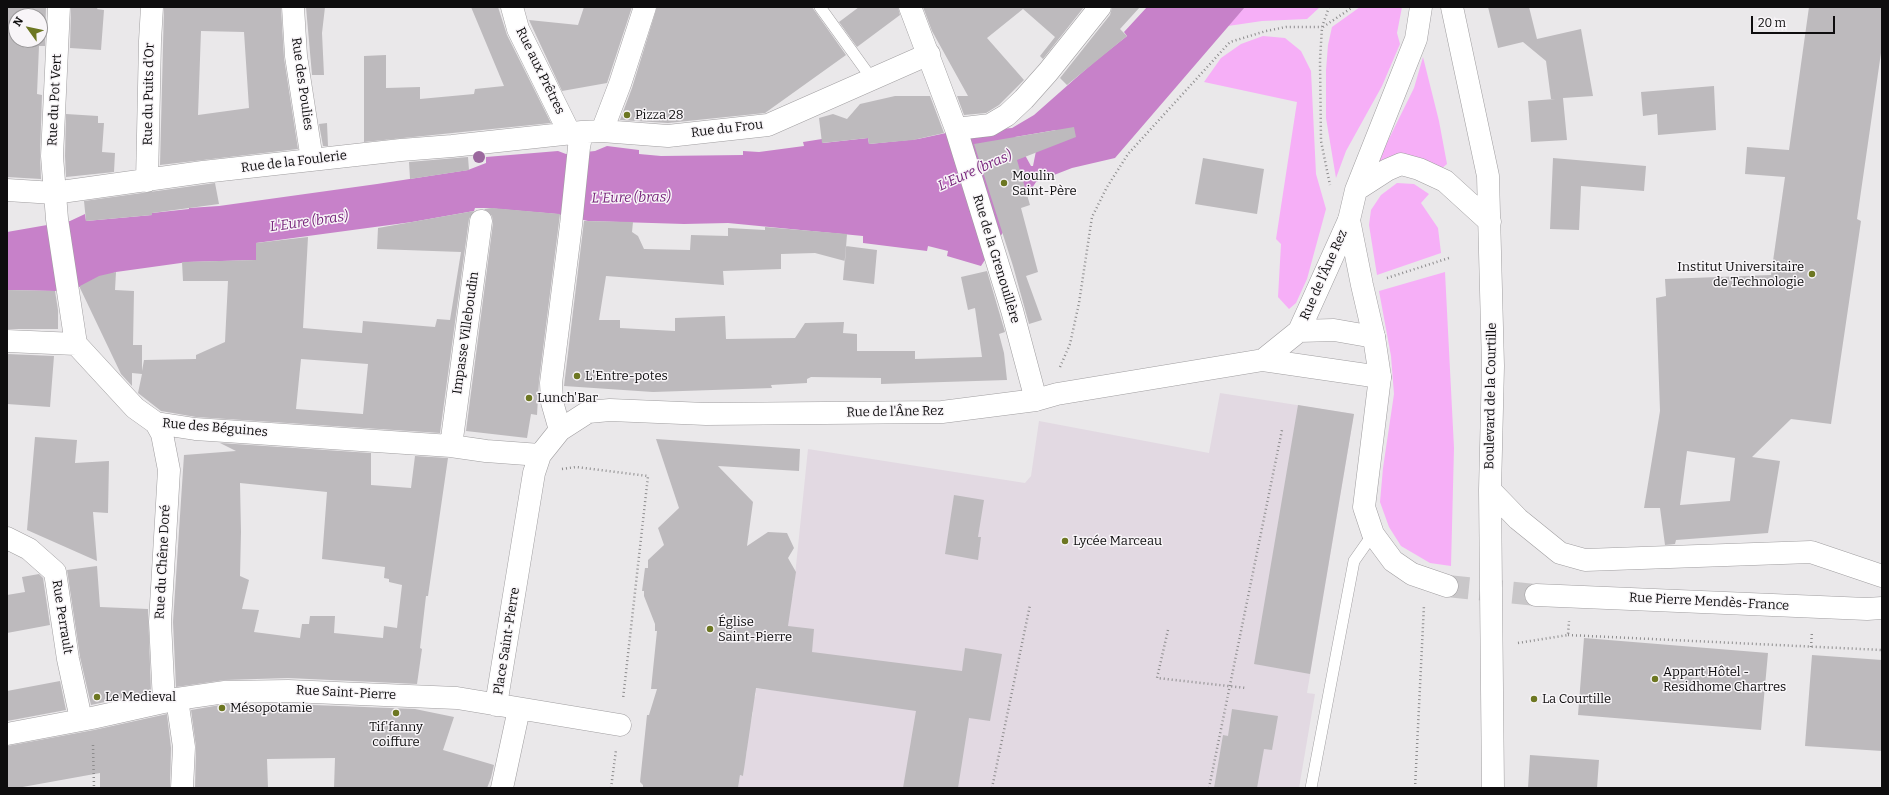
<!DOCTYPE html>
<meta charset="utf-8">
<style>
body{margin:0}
#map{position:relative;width:1889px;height:795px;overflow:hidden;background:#eae8ea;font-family:Bitter,serif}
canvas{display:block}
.frame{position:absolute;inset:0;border:8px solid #0e0d0e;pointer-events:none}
.north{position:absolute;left:8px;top:8px;width:40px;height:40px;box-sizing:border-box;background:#f8f5f8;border:1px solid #9a989a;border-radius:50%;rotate:303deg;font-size:11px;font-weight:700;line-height:16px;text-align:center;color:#0e0d0e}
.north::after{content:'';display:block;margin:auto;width:14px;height:18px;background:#6d7722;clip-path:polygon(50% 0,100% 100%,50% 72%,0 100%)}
.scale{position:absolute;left:1751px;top:16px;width:84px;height:18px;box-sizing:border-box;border:2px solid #0e0d0e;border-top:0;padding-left:5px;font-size:12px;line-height:14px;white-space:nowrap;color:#0e0d0e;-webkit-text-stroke:3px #f8f5f8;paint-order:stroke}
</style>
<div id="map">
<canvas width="1889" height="795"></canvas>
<div class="frame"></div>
<div class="north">N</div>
<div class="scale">20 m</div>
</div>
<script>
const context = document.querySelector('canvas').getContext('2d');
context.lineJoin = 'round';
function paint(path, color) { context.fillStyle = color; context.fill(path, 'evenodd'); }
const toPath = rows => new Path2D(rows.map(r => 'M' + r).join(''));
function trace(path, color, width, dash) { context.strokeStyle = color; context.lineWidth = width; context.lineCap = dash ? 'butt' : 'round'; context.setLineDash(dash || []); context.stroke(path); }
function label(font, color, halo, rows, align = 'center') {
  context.font = font + ' Bitter,serif'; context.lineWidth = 3; context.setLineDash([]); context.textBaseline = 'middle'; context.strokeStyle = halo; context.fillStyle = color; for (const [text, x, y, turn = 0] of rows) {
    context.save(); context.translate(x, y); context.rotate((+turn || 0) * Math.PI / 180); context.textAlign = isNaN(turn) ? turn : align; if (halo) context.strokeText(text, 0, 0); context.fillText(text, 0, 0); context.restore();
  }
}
paint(toPath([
 [1220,393,1354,414,1307,693,1315,694,1299,788,738,788,740,775,743,776,744,770,743,755,746,755,747,751,744,750,752,717,753,712,749,711,751,697,755,697,756,693,752,692,753,688,770,690,779,624,791,595,793,595,808,449,1025,483,1031,476,1039,421,1209,453]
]), '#e2d9e2');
paint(toPath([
 [1245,7,1320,7,1307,19,1262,21,1228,26],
 [1360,7,1402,7,1397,33,1400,44,1382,86,1346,151,1336,178,1326,118,1326,70,1328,45,1332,27],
 [1263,36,1285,38,1301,51,1311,71,1316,174,1326,209,1307,279,1296,303,1289,309,1278,297,1281,244,1276,239,1297,102,1204,82,1221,58,1241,44],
 [1423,57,1439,121,1447,164,1441,169,1374,169,1414,88],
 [1397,183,1414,184,1429,194,1421,203,1438,228,1441,253,1377,275,1369,225,1371,210,1381,195],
 [1445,272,1454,448,1451,566,1430,563,1401,546,1389,527,1380,502,1383,468,1394,394,1391,356,1379,291]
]), '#f6aff7');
paint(toPath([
 [1147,7,1245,7,1115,158,1072,168,1036,182,981,266,947,256,948,251,928,246,927,251,863,243,863,236,728,223,684,224,588,221,557,214,487,208,475,208,474,211,412,222,256,243,256,260,188,262,116,272,77,288,55,291,7,290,7,232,70,221,85,214,86,221,152,215,152,213,189,209,189,208,219,206,377,184,468,170,486,163,486,157,558,151,566,154,595,151,607,146,639,150,639,154,661,156,743,155,743,151,759,152,804,146,803,142,822,139,823,143,868,138,869,144,918,139,946,133,1012,128,1034,115,1094,62,1127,36,1124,32],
 [1056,130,1036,151,1033,166,1031,166,1015,137]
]), '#c781c9');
paint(toPath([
 [7,7,46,7,45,46,39,46,37,94,42,95,40,155,41,179,7,177],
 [16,16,40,16,40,40,16,40],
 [71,7,98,7,97,9,104,10,101,50,70,48],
 [164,7,281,7,284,58,298,149,160,165],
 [201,31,244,32,249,108,198,115],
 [306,7,325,7,322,33,324,75,312,75],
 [471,7,498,7,507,35,551,123,364,142,364,56,386,55,386,88,420,87,420,99,474,94,475,89,504,86],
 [584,7,632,7,607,83,562,91,529,20,578,25],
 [657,7,812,7,846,55,765,113,668,123,620,120,632,88],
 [859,7,898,7,900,15,857,47,839,22],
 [923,7,1084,7,1043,59,1040,56,1055,37,1023,9,987,38,1024,80,999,105,986,113,964,115,957,96,968,96,932,31],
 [1112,7,1140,7,1120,29,1127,36,1067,85,1060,78,1110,15],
 [1488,7,1529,7,1537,39,1581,29,1593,96,1563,98,1567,140,1531,142,1528,101,1555,99,1551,99,1546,61,1523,42,1498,48],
 [1809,7,1882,7,1882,46,1857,219,1861,221,1831,424,1791,419,1752,457,1780,461,1768,533,1676,540,1675,544,1665,545,1660,508,1644,508,1660,411,1656,298,1666,296,1665,279,1771,275,1785,177,1745,174,1747,147,1789,150],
 [1687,451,1735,458,1730,501,1680,505],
 [1714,86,1716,130,1658,135,1657,114,1643,116,1641,92],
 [895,96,930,96,944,133,913,140,869,144,868,138,822,143,819,118,833,114,847,119,860,104],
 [66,114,98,116,98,123,104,123,102,152,115,153,114,172,66,177,65,156],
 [327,123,328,146,323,146,319,124],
 [1074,127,1076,137,1017,160,1030,205,1021,208,1038,272,1026,276,1042,320,1029,324,1013,266,974,144],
 [468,157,469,170,410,179,409,162],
 [1203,158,1264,169,1257,214,1195,204],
 [1553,158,1646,166,1644,191,1581,186,1579,230,1550,229],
 [215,183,219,204,152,213,152,215,86,221,84,201],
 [492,208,560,214,539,381,537,415,531,414,527,438,466,431,493,223,492,216,484,209],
 [474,211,469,219,440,433,196,417,161,411,138,393,142,374,132,373,132,386,121,374,80,288,80,286,99,276,116,272,115,290,134,291,133,345,142,345,142,371,144,360,196,359,196,355,225,342,228,281,183,281,182,262,256,260,256,243,308,237,303,328,362,333,363,321,435,327,437,319,450,320,461,252,377,249,378,228],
 [301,359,368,364,363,414,296,409],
 [584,221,633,222,632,232,638,236,644,249,690,250,691,235,728,236,728,228,765,230,765,227,847,234,845,261,815,253,781,254,781,269,723,271,724,285,606,276,599,320,620,320,620,328,675,331,675,318,725,316,726,339,795,338,805,323,844,322,843,333,857,334,857,351,915,351,915,359,982,357,975,308,968,310,961,277,987,271,1005,332,999,334,1004,353,1007,380,881,384,881,378,811,377,807,379,807,383,771,385,772,388,653,392,564,386],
 [846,246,877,250,874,284,843,280],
 [7,290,55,291,58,310,58,329,7,329],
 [7,354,54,356,50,407,7,404],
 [1298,405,1354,414,1310,674,1254,664],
 [35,437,77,440,75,463,109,461,108,513,93,512,97,561,27,530],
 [656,439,800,449,799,471,718,466,753,502,747,546,768,532,787,533,794,548,788,558,796,572,788,626,814,629,812,652,962,671,965,648,1002,654,990,721,969,718,958,788,903,788,916,711,756,688,743,776,740,775,738,788,643,788,643,785,640,782,647,715,649,715,657,689,651,689,657,631,655,631,655,624,644,596,644,591,642,591,645,568,648,568,648,560,664,545,658,528,679,508],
 [220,443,371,453,371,485,411,488,415,456,448,458,428,596,426,596,420,648,422,649,417,684,288,678,225,680,176,687,173,622,184,455,236,451],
 [240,483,327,492,322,559,385,567,384,578,389,579,389,582,402,585,397,628,384,626,383,638,334,633,335,616,310,616,309,624,302,624,300,638,254,632,259,610,242,609,249,580,240,576,241,532],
 [954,495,984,500,978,537,981,537,978,560,945,554],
 [97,566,100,607,148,609,151,692,91,705,80,657,67,570],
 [39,574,43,578,50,625,7,633,7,595,25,592,22,577],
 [1584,638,1768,653,1761,730,1578,715],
 [1812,655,1882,660,1882,751,1805,746],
 [60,681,66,710,7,721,7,691],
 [226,704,288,704,415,709,454,717,443,750,494,765,491,778,487,788,334,788,335,758,267,759,268,788,195,788,196,747,191,710],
 [1232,709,1278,716,1272,750,1264,749,1257,788,1214,788,1223,735,1228,736],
 [167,714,171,748,170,788,100,788,100,773,17,788,7,788,7,746,94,730],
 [1530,755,1599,760,1597,788,1528,788]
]), '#bdbabd');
trace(toPath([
 [1447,586,1536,595]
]), '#c9c7c9', 22, [22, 11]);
const lane = toPath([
 [820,7,872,79],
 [1311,788,1354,561,1373,534]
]);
const street = toPath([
 [59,7,52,156,57,219,76,344,135,408,156,423,195,429,451,446,486,451,540,455],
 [293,7,296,56,312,160],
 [512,7,518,29,570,134],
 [910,7,956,129,1012,310,1036,400],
 [956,129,990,125,1007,115,1024,99,1048,72,1100,7],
 [602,131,620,84,645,7],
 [147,181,150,41,152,7],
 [7,190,54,193,203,172,401,150,452,146,582,132,602,131,668,136,768,125,929,54],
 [1299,331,1334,330,1374,337],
 [7,341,76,344],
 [1263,360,1299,331,1349,220],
 [156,423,162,434,169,470,160,622,164,702],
 [560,430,552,402,551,383,571,225,579,147,582,132],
 [451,446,481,221],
 [7,538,29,549,55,572,68,659,81,719],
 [177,699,184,747,182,788],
 [496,705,534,473,540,455,560,430,588,412,610,410,706,414,942,412,1036,400,1057,394,1263,360,1380,377],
 [7,734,92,718,177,699,225,692,288,691,457,698,620,725],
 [502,788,519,709]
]);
const secondary = toPath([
 [1421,7,1416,39,1356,190,1349,220,1362,285,1374,337,1380,377,1364,507,1373,534,1393,561,1412,574,1447,586],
 [1452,7,1488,176,1493,366,1490,490,1493,788],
 [1356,190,1387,170,1401,164,1419,169,1445,181,1490,222],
 [1490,490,1518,519,1560,553,1585,560,1811,552,1882,576],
 [1536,595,1867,609,1882,608]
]);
trace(lane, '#a09ea0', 12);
trace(street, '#a09ea0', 23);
trace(secondary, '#a09ea0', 23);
trace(toPath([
 [1329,7,1322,27,1320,60,1321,141,1330,185],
 [1323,27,1353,7],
 [1387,278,1449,258],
 [1060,367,1070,344,1079,303,1092,217,1107,187,1128,154,1230,42,1266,31,1286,27,1322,27],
 [562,469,576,467,648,476,623,699],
 [1168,630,1157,678,1246,688],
 [1568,635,1882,650],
 [1518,643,1568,635,1569,621],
 [1811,647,1812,631],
 [93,745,94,788],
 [611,788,616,750],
 [992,788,1030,605],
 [1209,788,1282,430],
 [1415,788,1424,605]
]), '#8d8c8d', 2.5, [1, 3]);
trace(lane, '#fff', 11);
trace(street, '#fff', 22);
trace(secondary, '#fff', 22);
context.fillStyle = '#9b689e';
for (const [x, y] of [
 [479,157]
]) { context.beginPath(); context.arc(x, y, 6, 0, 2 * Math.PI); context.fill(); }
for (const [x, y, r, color] of [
 [627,115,4,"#6d7722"],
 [1004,183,4,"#6d7722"],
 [1812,274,4,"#6d7722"],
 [577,376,4,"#6d7722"],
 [529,398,4,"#6d7722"],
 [1065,541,4,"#6d7722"],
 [710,629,4,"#6d7722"],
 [1655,679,4,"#6d7722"],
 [97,697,4,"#6d7722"],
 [1534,699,4,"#6d7722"],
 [222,708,4,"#6d7722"],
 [396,713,4,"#6d7722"]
]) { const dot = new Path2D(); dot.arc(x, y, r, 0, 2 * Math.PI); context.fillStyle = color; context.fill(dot); trace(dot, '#f8f5f8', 1.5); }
label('13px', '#0e0d0e', '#f8f5f8', [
 ["Rue aux Prêtres",540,71,64],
 ["Rue des Poulies",302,84,82],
 ["Rue du Puits d'Or",149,94,-89],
 ["Rue du Pot Vert",55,100,-87],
 ["Rue du Frou",727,129,-7],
 ["Rue de la Foulerie",294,162,-7],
 ["Rue de la Grenouillère",996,259,73],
 ["Rue de l'Âne Rez",1324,275,-66],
 ["Impasse Villeboudin",466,333,-82],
 ["Boulevard de la Courtille",1491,396,-89],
 ["Rue de l'Âne Rez",895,412,-1],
 ["Rue des Béguines",215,428,5],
 ["Rue du Chêne Doré",163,562,-87],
 ["Rue Pierre Mendès-France",1709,602,3],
 ["Rue Perrault",62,617,81],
 ["Place Saint-Pierre",507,641,-81],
 ["Rue Saint-Pierre",346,693,3]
]);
label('13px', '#0e0d0e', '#f8f5f8', [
 ["Pizza 28",635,115],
 ["Moulin",1012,176],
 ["Saint-Père",1012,191],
 ["Institut Universitaire",1804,267,"right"],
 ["de Technologie",1804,282,"right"],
 ["L'Entre-potes",585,376],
 ["Lunch'Bar",537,398],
 ["Lycée Marceau",1073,541],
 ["Église",718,622],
 ["Saint-Pierre",718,637],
 ["Appart Hôtel -",1663,672],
 ["Residhome Chartres",1663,687],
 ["Le Medieval",105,697],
 ["La Courtille",1542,699],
 ["Mésopotamie",230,708],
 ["Tif'fanny",396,727,"center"],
 ["coiffure",396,742,"center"]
], 'left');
label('italic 14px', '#76237a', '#f8f5f8', [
 ["L'Eure (bras)",975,171,-24],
 ["L'Eure (bras)",631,198,-1],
 ["L'Eure (bras)",309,222,-8]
]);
</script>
